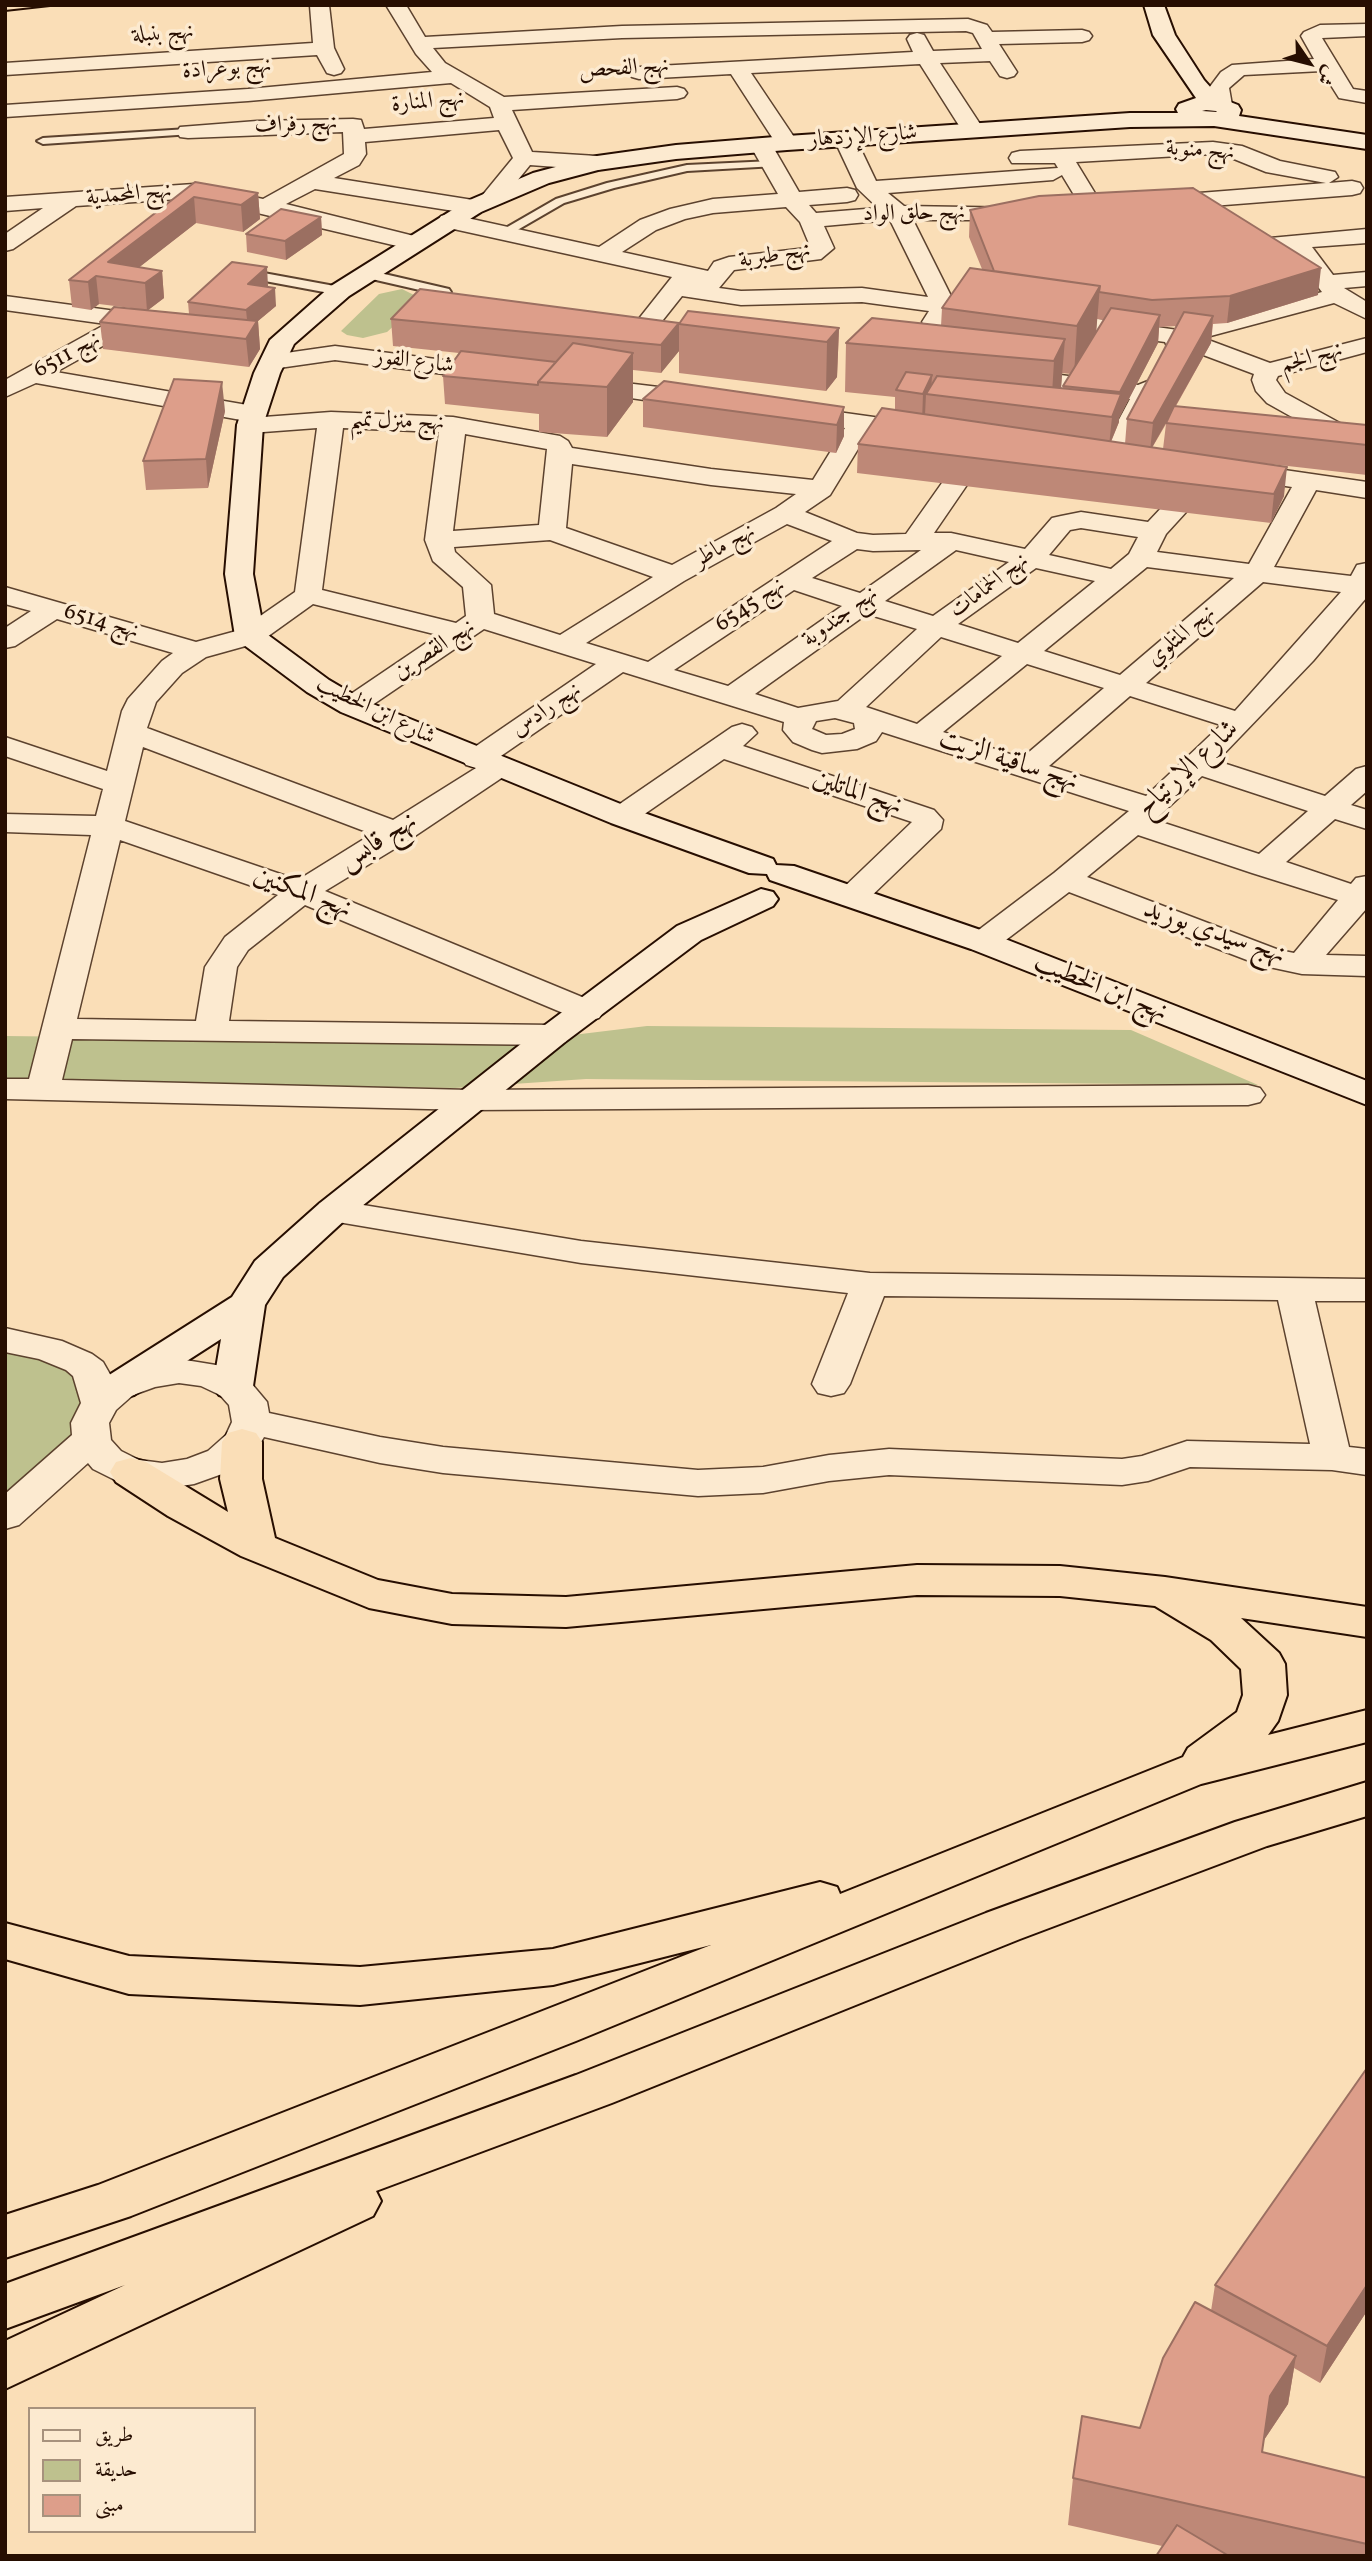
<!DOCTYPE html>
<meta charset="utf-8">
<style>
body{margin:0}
#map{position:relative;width:1372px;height:2561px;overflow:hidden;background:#fadeb7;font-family:Vollkorn,Amiri,serif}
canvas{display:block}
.frame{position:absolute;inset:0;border:7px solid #270e01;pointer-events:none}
.legend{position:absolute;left:28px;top:2407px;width:228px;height:126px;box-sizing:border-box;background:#fcead0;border:2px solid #a7927d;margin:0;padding:9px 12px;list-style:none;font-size:21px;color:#270e01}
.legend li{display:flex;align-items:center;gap:14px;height:35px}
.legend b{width:35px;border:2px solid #a7927d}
.north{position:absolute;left:1274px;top:28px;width:70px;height:70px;-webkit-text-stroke:5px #fcead0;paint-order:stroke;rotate:125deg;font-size:19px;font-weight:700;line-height:28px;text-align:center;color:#270e01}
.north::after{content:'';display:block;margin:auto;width:24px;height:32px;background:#270e01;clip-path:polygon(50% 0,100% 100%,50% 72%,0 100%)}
</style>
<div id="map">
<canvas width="1372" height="2561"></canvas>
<div class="frame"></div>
<ul class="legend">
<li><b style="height:9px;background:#fcead0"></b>طريق</li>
<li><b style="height:19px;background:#bec18e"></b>حديقة</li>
<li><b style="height:19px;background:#dd9e8a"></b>مبنى</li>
</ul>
<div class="north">ش</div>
</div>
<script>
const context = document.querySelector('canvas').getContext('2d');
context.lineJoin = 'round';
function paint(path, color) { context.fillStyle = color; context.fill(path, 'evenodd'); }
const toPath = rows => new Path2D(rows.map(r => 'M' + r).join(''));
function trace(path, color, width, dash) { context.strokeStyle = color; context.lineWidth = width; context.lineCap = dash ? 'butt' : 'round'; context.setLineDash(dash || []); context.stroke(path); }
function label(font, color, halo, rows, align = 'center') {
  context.font = font + ' Vollkorn,Amiri,serif'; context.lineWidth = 7; context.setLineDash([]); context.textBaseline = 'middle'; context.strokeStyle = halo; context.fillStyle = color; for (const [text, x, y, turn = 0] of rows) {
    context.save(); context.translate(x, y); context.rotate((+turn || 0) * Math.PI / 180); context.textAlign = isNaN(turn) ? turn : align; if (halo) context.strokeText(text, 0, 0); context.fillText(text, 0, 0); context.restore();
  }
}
paint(toPath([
 [402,289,420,298,417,305,387,332,363,338,347,335,341,331,379,294],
 [647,1026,1131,1030,1258,1085,586,1079,455,1088,5,1082,5,1036,515,1042],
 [5,1336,89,1377,68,1451,5,1507]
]), '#bec18e');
const lane = toPath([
 [188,129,194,132,192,134,43,144,37,141,43,138,188,129],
 [772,161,778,164,776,166,687,171,614,188,564,203,507,236,497,233,556,199,607,183,687,165,772,161],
 [242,269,340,287,346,291,340,295,238,276,236,273,242,269],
 [367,270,449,289,451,292,431,315,423,315,421,312,437,294,363,277,363,271,367,270]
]);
const street = toPath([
 [329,5,334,48,344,69,341,73,334,75,327,73,317,55,5,75,5,63,313,43,310,6,329,5],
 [386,5,406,5,425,37,622,26,968,19,987,25,992,32,1082,30,1089,32,1092,36,1089,40,1082,42,999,44,1017,72,1014,76,1007,78,1000,76,990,61,940,63,984,130,981,135,973,136,965,135,920,64,751,73,798,143,795,148,787,149,779,148,731,74,639,79,632,77,629,73,632,69,639,67,913,52,907,39,910,35,917,33,924,35,933,51,982,49,973,33,966,31,622,38,433,48,445,63,504,97,677,87,684,89,687,93,684,97,677,99,512,110,532,152,597,156,605,158,608,163,605,168,597,170,530,165,500,202,492,204,484,202,481,197,513,158,499,130,365,142,366,154,359,165,334,178,473,200,481,202,484,207,481,212,473,214,315,189,286,204,422,238,425,243,422,248,414,250,194,198,76,206,13,249,5,251,5,234,43,208,5,211,5,197,194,184,263,199,344,154,343,132,188,138,180,137,177,132,180,127,257,121,353,119,361,120,364,129,494,118,490,107,451,83,248,101,5,117,5,105,248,89,432,72,416,54,386,5],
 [1367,24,1367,36,1322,38,1353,89,1367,91,1367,103,1339,98,1322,71,1244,75,1229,88,1232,105,1228,109,1221,111,1214,109,1210,105,1209,88,1221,72,1232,65,1314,59,1301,36,1304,32,1320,25,1367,24],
 [845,133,853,134,856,139,876,181,1058,168,1055,163,1012,163,1009,158,1012,153,1020,151,1213,142,1242,146,1280,161,1335,172,1338,177,1329,183,1352,181,1360,183,1363,188,1360,193,1352,195,1161,210,1153,208,1150,203,1153,198,1161,196,1326,183,1266,172,1229,157,1213,154,1076,162,1104,208,1101,213,1093,215,1085,213,1062,175,1053,180,888,193,904,206,1028,208,1031,213,1028,218,1020,220,913,220,953,300,1002,308,1006,313,1002,318,994,320,951,314,942,327,934,329,926,327,922,322,929,311,862,302,741,305,682,296,628,364,619,366,610,364,607,359,672,277,449,228,441,226,438,221,441,216,449,214,599,247,640,220,670,209,713,199,778,194,750,145,753,140,761,139,769,140,799,192,847,188,855,190,858,195,855,200,847,202,809,205,816,213,878,208,857,188,834,139,837,134,845,133],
 [786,207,800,222,810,246,807,248,729,257,714,262,708,271,622,252,656,230,685,219,713,213,786,207],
 [890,220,928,297,862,288,741,291,719,288,734,270,821,259,834,248,824,226,890,220],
 [1367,229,1367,243,1312,247,1333,275,1367,272,1367,286,1344,288,1367,302,1367,319,1334,303,1203,338,1270,363,1367,338,1367,352,1278,376,1276,380,1285,393,1367,438,1367,457,1358,454,1267,403,1256,391,1252,380,1254,374,1182,347,1167,346,1165,342,1048,326,1040,324,1036,319,1040,314,1048,312,1178,330,1322,292,1289,249,1270,248,1267,243,1270,238,1367,229],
 [5,296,153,316,161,318,165,323,161,328,153,330,135,328,56,372,253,406,262,409,266,414,264,417,331,412,453,417,560,436,568,441,572,448,711,469,813,480,845,428,786,419,782,414,786,409,795,406,931,425,935,430,931,435,922,438,869,431,830,495,805,512,857,533,873,535,906,534,973,439,982,436,991,439,995,444,934,533,951,533,1025,549,1052,518,1061,516,1081,512,1148,522,1197,470,1206,468,1215,470,1219,476,1166,534,1157,552,1249,564,1292,487,1227,477,1223,471,1227,465,1236,463,1367,482,1367,498,1316,490,1274,567,1351,576,1357,565,1367,563,1367,597,1313,661,1217,761,1325,796,1356,769,1367,766,1367,791,1351,805,1367,810,1367,829,1335,819,1286,862,1351,884,1356,878,1367,876,1367,908,1326,955,1367,956,1367,976,1302,974,1260,965,1069,892,994,949,983,952,972,949,967,942,972,935,1054,873,1129,811,882,732,876,741,857,749,822,753,812,750,793,742,783,730,784,722,623,672,498,758,509,761,513,767,509,773,409,840,325,891,599,1004,604,1011,599,1018,587,1021,575,1018,305,905,248,950,237,967,229,1021,553,1025,565,1028,570,1035,565,1042,553,1045,72,1039,62,1080,470,1090,1248,1085,1260,1088,1265,1095,1260,1102,1248,1105,470,1110,5,1099,5,1079,29,1079,91,835,5,832,5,814,96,816,103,789,5,756,5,737,107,771,122,711,128,699,162,661,173,653,57,619,15,646,5,648,5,628,31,611,5,604,5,587,196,642,240,630,295,592,317,428,250,433,241,430,237,425,241,420,36,383,5,397,5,380,106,324,5,310,5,296],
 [343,428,439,432,425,540,433,561,463,587,466,616,456,623,322,590,343,428],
 [465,434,547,449,539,525,453,531,465,434],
 [572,464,711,485,796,494,776,508,672,565,566,528,572,464],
 [787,524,832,541,648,662,586,643,684,581,787,524],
 [1081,528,1138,537,1129,554,1111,569,1049,555,1070,530,1081,528],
 [550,540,653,577,560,635,494,614,491,585,455,552,454,547,550,540],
 [857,549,873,551,921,550,860,593,812,578,857,549],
 [956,550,1009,562,933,616,885,601,956,550],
 [1147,567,1234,578,1120,675,1044,651,1147,567],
 [1036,568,1095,581,1018,643,958,624,1036,568],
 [1263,582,1341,592,1235,711,1146,683,1263,582],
 [794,590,842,606,728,686,674,670,794,590],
 [313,604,438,635,342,700,337,706,342,712,352,715,362,712,484,629,596,664,466,753,462,759,466,765,476,768,393,820,147,728,156,702,182,673,206,657,260,642,313,604],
 [867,614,917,629,838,701,798,708,755,694,867,614],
 [941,637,1002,656,917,724,866,707,941,637],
 [1027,664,1104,688,1022,758,943,732,1027,664],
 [1130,696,1221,725,1146,796,1049,766,1130,696],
 [835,718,854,723,855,729,842,734,826,735,812,729,816,721,835,718],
 [143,747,372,834,298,880,125,821,143,747],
 [1202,776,1308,811,1259,854,1155,820,1202,776],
 [1138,835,1252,873,1338,900,1294,953,1279,950,1087,877,1138,835],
 [120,840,278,895,225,937,205,967,196,1021,77,1019,120,840],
 [335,346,498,367,507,369,510,374,507,379,498,381,335,360,272,369,263,367,260,362,263,357,272,355,335,346],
 [1014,369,1138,385,1148,381,1157,383,1160,388,1126,455,1122,460,1113,463,1104,460,1100,455,1130,399,1005,381,1002,376,1005,371,1014,369],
 [584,378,700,392,709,395,713,400,709,405,700,408,575,390,572,385,575,380,584,378],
 [742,724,752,727,757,733,743,746,934,810,943,820,941,829,863,904,852,906,841,904,836,897,841,890,912,822,724,759,633,822,622,825,611,822,607,816,611,810,732,727,742,724],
 [333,1200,581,1241,870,1273,1367,1279,1367,1301,1315,1301,1349,1447,1367,1449,1367,1475,1332,1470,1190,1467,1148,1481,1122,1485,889,1475,829,1481,763,1493,698,1496,443,1473,380,1463,264,1437,256,1451,236,1469,194,1484,162,1489,117,1481,93,1469,88,1463,19,1525,5,1529,5,1494,72,1435,71,1423,81,1403,73,1376,66,1370,39,1359,5,1352,5,1328,62,1341,92,1354,103,1362,111,1376,148,1364,179,1359,222,1366,246,1377,267,1402,269,1413,380,1437,443,1447,698,1470,763,1467,829,1455,889,1449,1122,1459,1142,1456,1187,1441,1310,1444,1278,1300,884,1296,850,1384,844,1393,831,1396,818,1393,812,1384,848,1293,581,1263,320,1219,315,1211,320,1203,333,1200],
 [179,1383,201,1386,220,1395,229,1405,232,1422,226,1435,208,1451,187,1459,162,1463,139,1460,121,1451,111,1440,109,1423,116,1410,133,1395,155,1387,179,1383]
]);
const secondary = toPath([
 [1144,5,1164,5,1175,35,1204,80,1220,98,1238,105,1241,110,1239,116,1367,135,1367,149,1214,126,1130,127,787,150,676,159,598,170,549,183,481,212,349,296,294,344,280,373,263,425,253,574,264,632,329,680,363,700,633,809,773,859,776,865,794,866,995,935,1367,1081,1367,1105,971,949,770,880,767,874,749,873,611,823,341,712,307,692,240,642,235,636,225,574,237,425,254,373,270,340,331,286,465,202,533,173,597,156,676,145,787,136,1130,113,1178,113,1176,109,1179,104,1196,98,1153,35,1144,5],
 [1206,110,1216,111,1217,112,1202,111,1206,110],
 [761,889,773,892,778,899,773,906,701,940,565,1042,346,1219,283,1277,265,1305,253,1386,247,1395,233,1399,219,1395,213,1386,221,1339,134,1395,120,1399,106,1395,100,1386,106,1377,232,1297,255,1261,320,1203,541,1028,677,926,761,889]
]);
const highway = toPath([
 [242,1429,256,1433,262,1442,262,1479,275,1538,378,1580,452,1594,566,1597,917,1565,1060,1566,1165,1577,1367,1607,1367,1637,1241,1618,1279,1653,1285,1664,1287,1695,1278,1721,1268,1735,1367,1710,1367,1742,1201,1784,576,2041,131,2216,5,2258,5,2215,98,2185,711,1945,553,1985,360,2005,129,1994,5,1959,5,1923,129,1956,360,1967,553,1949,820,1882,837,1887,840,1894,1183,1757,1188,1748,1237,1712,1243,1695,1241,1669,1211,1640,1155,1606,1060,1596,917,1595,566,1627,452,1624,369,1608,241,1556,168,1516,116,1482,110,1472,116,1462,131,1458,146,1462,228,1512,220,1479,222,1442,228,1433,242,1429],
 [1367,1782,1367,1816,1267,1846,1020,1939,612,2103,376,2191,381,2201,373,2216,5,2389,5,2341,125,2285,5,2329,5,2284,576,2075,986,1913,1235,1822,1367,1782]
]);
trace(lane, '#5c422e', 4);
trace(street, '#5c422e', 3);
trace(secondary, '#270e01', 4);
trace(highway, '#270e01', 4);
paint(lane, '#fcead0');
paint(street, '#fcead0');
paint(secondary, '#fcead0');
paint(highway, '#fadeb7');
trace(toPath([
 [5,11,59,5]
]), '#270e01', 2);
paint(toPath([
 [195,182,258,193,260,219,243,232,196,223,139,267,162,271,164,298,148,310,189,314,188,302,268,286,267,287,276,306,258,321,260,349,249,367,103,349,100,322,131,308,99,304,91,310,72,307,69,280],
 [970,210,1318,295,1227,323,1213,324,1211,343,1176,406,1367,425,1367,475,1244,461,1284,496,1271,523,857,473,858,444,895,410,895,397,845,392,846,343,941,326,942,308,982,269,969,237],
 [1097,319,1104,320,1096,332],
 [1177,326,1127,419,1125,444,1111,442,1119,422,1119,418,1158,343,1159,327],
 [1062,373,1071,374,1063,386,1063,388,1061,388],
 [1166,424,1163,449,1152,448],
 [321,217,322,235,286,260,247,252,246,234],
 [391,319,679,323,679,351,661,373,633,370,633,402,607,437,539,432,539,414,445,404,443,376,459,353,393,346],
 [679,324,839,328,837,377,826,391,679,373],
 [643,399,844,407,844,436,836,453,643,427],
 [225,411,208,488,146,490,143,461],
 [1215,2285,1367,2311,1320,2383,1294,2368,1288,2404,1264,2440,1262,2452,1367,2478,1367,2556,1156,2556,1162,2546,1068,2525,1073,2478,1140,2428,1211,2311]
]), '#be8877');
paint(toPath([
 [258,193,260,219,243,232,241,205],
 [194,197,196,223,123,280,108,262],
 [321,217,322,235,286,260,285,241],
 [267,267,268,286,250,303,248,284],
 [1321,268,1318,295,1227,323,1230,296],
 [162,271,164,298,147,311,145,283],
 [96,276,99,304,91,310,88,282],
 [1100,286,1096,334,1074,375,1077,326],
 [275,288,276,306,258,321,260,349,249,367,246,339,248,329,246,310],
 [1160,315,1158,343,1119,418,1119,422,1109,446,1112,417,1120,397,1120,392],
 [1213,316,1211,343,1150,451,1153,423],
 [679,323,679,351,661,373,661,345],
 [839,328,837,377,826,391,827,342],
 [1065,339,1061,388,1051,411,1054,361],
 [633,353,633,402,607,437,607,387],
 [932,375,931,394,926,394,925,415,922,422,923,394],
 [222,382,225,411,208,488,206,459],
 [844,407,844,436,836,453,837,425],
 [1287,467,1284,496,1271,523,1274,494],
 [1367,2285,1367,2311,1320,2383,1327,2346],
 [1296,2356,1288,2404,1262,2443,1270,2396]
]), '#9b6f61');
const building = toPath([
 [195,182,258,193,241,205,194,197,108,262,162,271,145,283,96,276,88,282,69,280,195,182],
 [1193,188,1321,268,1230,296,1152,300,1099,292,1100,286,994,271,970,210,1039,196,1193,188],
 [281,209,321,217,285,241,246,234,281,209],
 [232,262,267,267,248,284,275,288,246,310,188,302,232,262],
 [970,268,1100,286,1077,326,942,308,970,268],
 [420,289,679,323,661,345,391,319,420,289],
 [114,307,257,321,246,339,100,322,114,307],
 [1111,308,1160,315,1120,392,1063,386,1111,308],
 [688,311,839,328,827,342,679,324,688,311],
 [1184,312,1213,316,1153,423,1127,419,1184,312],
 [872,318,1065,339,1054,361,846,343,872,318],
 [573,343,633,353,607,387,538,382,573,343],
 [461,351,556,362,538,382,538,385,443,376,461,351],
 [906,372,932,375,923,394,896,390,906,372],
 [937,376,1121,394,1112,417,926,394,937,376],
 [174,379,222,382,206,459,143,461,174,379],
 [664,381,844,407,837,425,643,399,664,381],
 [1174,406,1367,425,1367,445,1166,423,1174,406],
 [882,408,1287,467,1274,494,858,444,882,408],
 [1367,2068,1367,2285,1327,2346,1215,2285,1367,2068],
 [1195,2302,1296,2356,1270,2396,1262,2452,1367,2478,1367,2544,1073,2478,1082,2416,1140,2428,1163,2358,1195,2302],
 [1177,2525,1229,2556,1156,2556,1177,2525]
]);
paint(building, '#dd9e8a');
trace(building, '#9b6f61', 2);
label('23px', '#270e01', '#fcead0', [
 ["نهج بنبلة",163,35,-4],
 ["نهج بوعرادة",227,70,-4],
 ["نهج الفحص",624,70,-4],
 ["نهج المنارة",428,103,-5],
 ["نهج رفراف",296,126,-2],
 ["شارع الإزدهار",863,138,-4],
 ["نهج منوبة",1200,152,4],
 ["نهج المحمدية",129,196,-5],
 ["نهج حلق الواد",914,215,-1],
 ["نهج طبربة",775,257,-9],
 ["نهج 6511",68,356,-29],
 ["نهج الجم",1312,359,-15],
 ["شارع الفوز",414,363,7],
 ["نهج منزل تميم",397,423,2],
 ["نهج ماطر",725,547,-29],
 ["نهج الحمامات",990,587,-37],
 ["نهج 6545",751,606,-34],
 ["نهج جندوبة",841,618,-36],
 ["نهج 6514",101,623,16],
 ["نهج المتلوي",1182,637,-40],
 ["نهج القصرين",435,651,-33],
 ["نهج رادس",547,711,-34],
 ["شارع ابن الخطيب",375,712,26]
]);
label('28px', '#270e01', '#fcead0', [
 ["نهج ساقية الزيت",1008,762,18],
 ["شارع الإرتياح",1189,770,-43],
 ["نهج الماتلين",857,794,19],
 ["نهج قابس",379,843,-32],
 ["نهج المكنين",302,894,21],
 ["نهج سيدي بوزيد",1214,934,19],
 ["نهج ابن الخطيب",1100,989,22]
]);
</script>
